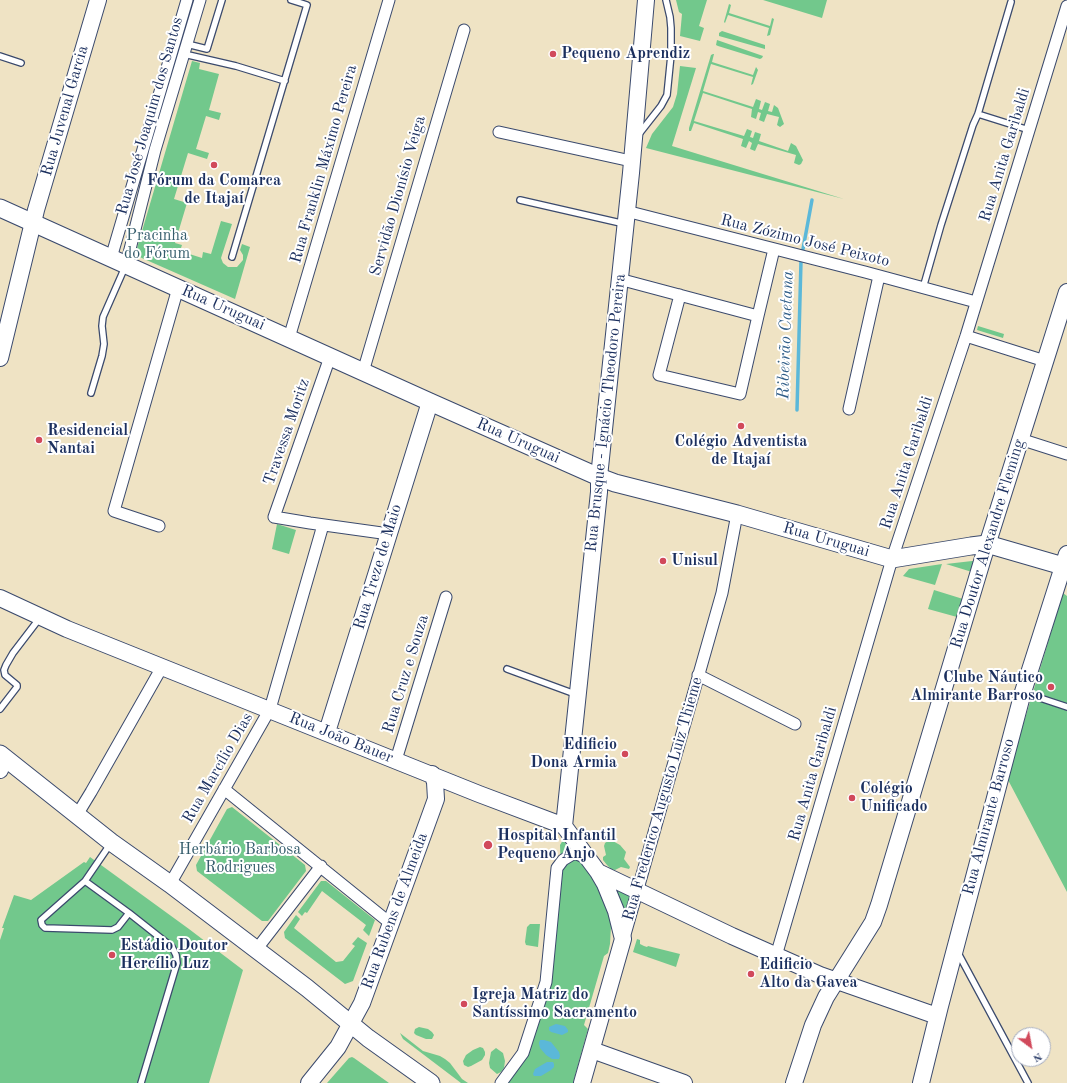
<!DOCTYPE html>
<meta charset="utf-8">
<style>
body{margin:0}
#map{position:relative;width:1067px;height:1083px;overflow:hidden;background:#efe3c4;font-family:"Old Standard TT",serif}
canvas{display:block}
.north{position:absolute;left:1011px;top:1027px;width:40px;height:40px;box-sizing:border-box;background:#fff;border:1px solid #a4acbf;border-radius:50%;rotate:148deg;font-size:11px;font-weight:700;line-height:16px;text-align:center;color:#1b2f5e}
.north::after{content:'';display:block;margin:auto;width:14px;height:18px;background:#d1495b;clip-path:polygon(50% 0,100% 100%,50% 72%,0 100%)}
</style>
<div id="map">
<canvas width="1067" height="1083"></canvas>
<div class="north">N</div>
</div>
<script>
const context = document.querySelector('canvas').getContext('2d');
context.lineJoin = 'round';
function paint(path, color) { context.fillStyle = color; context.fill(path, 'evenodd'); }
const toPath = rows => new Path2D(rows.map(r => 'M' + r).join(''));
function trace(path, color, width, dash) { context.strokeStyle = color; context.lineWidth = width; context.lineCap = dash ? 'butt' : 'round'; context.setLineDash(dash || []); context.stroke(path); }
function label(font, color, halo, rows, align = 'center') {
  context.font = font + ' "Old Standard TT",serif'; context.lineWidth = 4; context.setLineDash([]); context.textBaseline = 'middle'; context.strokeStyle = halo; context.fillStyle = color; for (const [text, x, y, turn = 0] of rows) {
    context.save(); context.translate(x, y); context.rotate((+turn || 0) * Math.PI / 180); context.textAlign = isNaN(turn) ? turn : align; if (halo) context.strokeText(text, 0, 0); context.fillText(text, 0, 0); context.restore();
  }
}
paint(toPath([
 [676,0,707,0,699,26,704,28,700,41,680,36,682,14,679,12],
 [763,0,827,0,822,18],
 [729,4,731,5,729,13,770,26,772,18,774,19,770,35,767,36,769,28,728,15,725,23,724,22],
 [722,31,765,45,765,49,719,36,719,33],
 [717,40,763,56,762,58,760,59,718,46,716,45],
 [713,54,714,54,712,62,753,75,756,67,758,70,753,84,751,85,753,77,711,64,703,91,753,107,756,99,761,101,759,109,762,110,765,102,770,104,768,111,772,112,774,105,778,108,784,124,780,127,777,125,779,117,767,114,764,122,759,120,761,113,758,112,756,119,751,117,752,109,703,93,694,121,744,136,747,129,752,131,750,137,753,138,755,132,761,134,759,141,788,151,791,143,796,146,803,160,801,164,799,165,794,163,796,155,758,144,755,151,750,149,752,143,749,141,746,148,741,146,743,139,694,123,691,131,689,131,689,128,711,55],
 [192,61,200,63,199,69,219,74,209,110,221,113,219,120,206,116,196,149,209,153,207,159,188,153,174,199,187,203,175,243,182,245,180,251,202,258,203,252,211,254,221,221,232,224,221,258,223,263,228,267,237,267,243,260,243,255,240,250,242,244,250,247,235,299,135,255],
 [680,66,696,68,672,146,844,199,646,148,652,134,673,107,677,94],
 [978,326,1004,334,1003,338,977,330],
 [277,524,296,530,289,554,272,549],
 [972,561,974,561,972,572,946,564],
 [942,564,935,585,903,576,909,569],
 [934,590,963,599,957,617,928,609],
 [1063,593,1067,596,1067,892,1007,778],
 [232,807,305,865,306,871,268,921,262,921,197,871,196,865,227,809],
 [563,840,598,885,608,911,611,926,610,944,608,953,604,956,584,1025,588,1029,573,1083,505,1083,531,1042,561,872,560,845],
 [611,840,620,845,626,852,624,859,630,867,629,869,621,867,615,870,611,869,607,865,603,860,603,857,606,855,604,846,605,843,608,841],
 [90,857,189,929,243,970,209,1083,0,1083,0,940,4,928,2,928,14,895,31,900,84,862,86,863],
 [321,881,326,881,375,920,369,936,363,930,366,925,322,891,307,913,305,912,302,916,298,912],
 [616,888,631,896,625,915,615,889],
 [296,915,300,919,294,928,336,962,343,961,355,946,352,944,358,937,367,943,353,981,345,984,285,938,284,932],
 [530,924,540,924,538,947,526,945,525,942,527,927],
 [637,939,640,940,640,944,644,946,647,947,648,946,680,954,676,967,633,952],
 [419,1027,428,1029,432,1032,434,1035,432,1039,426,1039,416,1035,414,1033,415,1029],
 [400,1033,423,1051,440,1056,445,1059,450,1063,462,1079,468,1083,461,1083,403,1039],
 [480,1047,483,1048,485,1052,485,1055,482,1060,471,1066,468,1067,464,1065,463,1061,466,1055,473,1050],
 [496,1048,503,1053,505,1061,504,1068,501,1072,497,1074,490,1068,489,1063,491,1052],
 [352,1057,354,1058,389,1083,327,1083,349,1058]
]), '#72c88c');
paint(toPath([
 [556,1024,565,1026,568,1030,568,1032,562,1035,551,1032,549,1030,549,1027],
 [540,1040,544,1040,551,1042,559,1052,560,1056,559,1059,552,1059,546,1055,540,1048,539,1043],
 [547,1062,553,1062,554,1064,554,1067,551,1070,541,1076,534,1076,533,1074,535,1069]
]), '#5bb8d9');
trace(toPath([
 [803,249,812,200],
 [797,410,801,261]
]), '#5bb8d9', 3.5);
const lane = toPath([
 [187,44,207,49,222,0],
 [184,54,236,66,285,81],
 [0,56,21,63],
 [978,114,1029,130],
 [639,134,661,106,667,95,671,55,671,28,670,17,666,0],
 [520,200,625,224],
 [232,257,307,5,291,0],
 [923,288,941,225,973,125,978,114,1011,2],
 [91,393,102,356,104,344,102,326,103,317,125,267],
 [507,669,575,694],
 [1025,693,1067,707],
 [0,709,17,687,17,685,5,675,4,670,6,665,13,653,39,619],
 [111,843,85,881,41,920,42,925,45,928,112,930,118,927,129,913],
 [85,881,129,913,172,947,176,955,177,963,141,1083],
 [958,953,1028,1083]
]);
const street = toPath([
 [499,132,631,161],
 [626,211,865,272,976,302],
 [111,258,187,0],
 [126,265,155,150,200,0],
 [619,279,758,316,774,249],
 [680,295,659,375,740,394,758,316],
 [966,336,1045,361],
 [289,338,389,0],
 [330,357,274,517,310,523,389,534],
 [363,372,464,30],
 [849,409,879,276],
 [1020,439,1067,454],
 [159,526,114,511,178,288],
 [698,675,795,724],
 [396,760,446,597],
 [224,789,390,923],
 [77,815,91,792,162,667],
 [170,884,270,709,323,525],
 [624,938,722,593,737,514],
 [256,950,321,866],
 [776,956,892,559,966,336,1067,6],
 [501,1083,523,1053,546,982,557,868,563,860,573,854,577,854,586,858]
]);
const secondary = toPath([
 [0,358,36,210,98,0],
 [0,598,67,629,479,794,564,826,598,872,605,884,616,911,623,939,582,1083],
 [327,732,430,402],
 [0,770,4,758],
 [564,826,599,492,599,477,631,173,646,0],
 [598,872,732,936,820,975,937,1016],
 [592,1050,684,1083],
 [309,1083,338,1047,362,1003,436,799,435,782,432,774],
 [794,1083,813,1025,826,997,873,922,879,905,983,558,1067,292],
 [921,1083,940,1006,1023,692,1067,554]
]);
const primary = toPath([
 [0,208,430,402,599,477,615,483,737,514,892,559,971,546,987,544,1063,566,1067,566],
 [0,754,111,842,170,884,307,988,368,1038,431,1083]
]);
trace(lane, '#3b4a6d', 8);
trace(street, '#3b4a6d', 13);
trace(secondary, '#3b4a6d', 18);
trace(primary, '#3b4a6d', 19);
trace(lane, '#fff', 5.5);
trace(street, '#fff', 11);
trace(secondary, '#fff', 16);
trace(primary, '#fff', 17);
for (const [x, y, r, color] of [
 [553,54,4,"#d1495b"],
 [214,165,4,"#d1495b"],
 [741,426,4,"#d1495b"],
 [39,440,4,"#d1495b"],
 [663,561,4,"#d1495b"],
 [1051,687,4,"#d1495b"],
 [625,754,4,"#d1495b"],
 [852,798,4,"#d1495b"],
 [488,845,5,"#d1495b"],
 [112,955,4,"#d1495b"],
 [751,974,4,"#d1495b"],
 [464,1004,4,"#d1495b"]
]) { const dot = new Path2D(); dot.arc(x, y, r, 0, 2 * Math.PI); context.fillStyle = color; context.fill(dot); trace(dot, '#fff', 1.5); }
label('bold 16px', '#1b2f5e', '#fff', [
 ["Pequeno Aprendiz",561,54],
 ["Fórum da Comarca",214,181,"center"],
 ["de Itajaí",214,199,"center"],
 ["Residencial",47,431],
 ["Nantai",47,449],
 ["Colégio Adventista",741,442,"center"],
 ["de Itajaí",741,460,"center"],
 ["Unisul",671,561],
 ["Clube Náutico",1043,678,"right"],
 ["Almirante Barroso",1043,696,"right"],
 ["Edificio",617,745,"right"],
 ["Dona Armia",617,763,"right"],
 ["Colégio",860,789],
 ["Unificado",860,807],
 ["Hospital Infantil",497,836],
 ["Pequeno Anjo",497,854],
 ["Estádio Doutor",120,946],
 ["Hercílio Luz",120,964],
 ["Edificio",759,965],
 ["Alto da Gavea",759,983],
 ["Igreja Matriz do",472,995],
 ["Santíssimo Sacramento",472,1013]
], 'left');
label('16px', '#1b2f5e', '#fff', [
 ["Rua Juvenal Garcia",65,111,-74],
 ["Rua José Joaquim dos Santos",150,116,-74],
 ["Rua Anita Garibaldi",1005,155,-73],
 ["Rua Franklin Máximo Pereira",324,164,-74],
 ["Servidão Dionísio Veiga",398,196,-74],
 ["Rua Zózimo José Peixoto",805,241,14],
 ["Rua Uruguai",223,308,24],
 ["Rua Brusque - Ignácio Theodoro Pereira",606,413,-84],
 ["Travessa Moritz",287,432,-71],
 ["Rua Uruguai",518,441,24],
 ["Rua Anita Garibaldi",907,463,-72],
 ["Rua Uruguai",826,540,16],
 ["Rua Doutor Alexandre Fleming",988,544,-73],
 ["Rua Treze de Maio",378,567,-73],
 ["Rua Cruz e Souza",406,674,-73],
 ["Rua João Bauer",341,738,22],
 ["Rua Marcílio Dias",218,768,-60],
 ["Rua Anita Garibaldi",813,774,-74],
 ["Rua Frederico Augusto Luiz Thieme",663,799,-74],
 ["Rua Almirante Barroso",989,817,-75],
 ["Rua Rubens de Almeida",395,911,-70]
]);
label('16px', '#355d6c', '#fff', [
 ["Pracinha",157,236],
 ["do Fórum",157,254],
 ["Herbário Barbosa",240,850],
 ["Rodrigues",240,868]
]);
label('italic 17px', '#315f89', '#fff', [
 ["Ribeirão Caetana",786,335,-88]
]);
</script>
